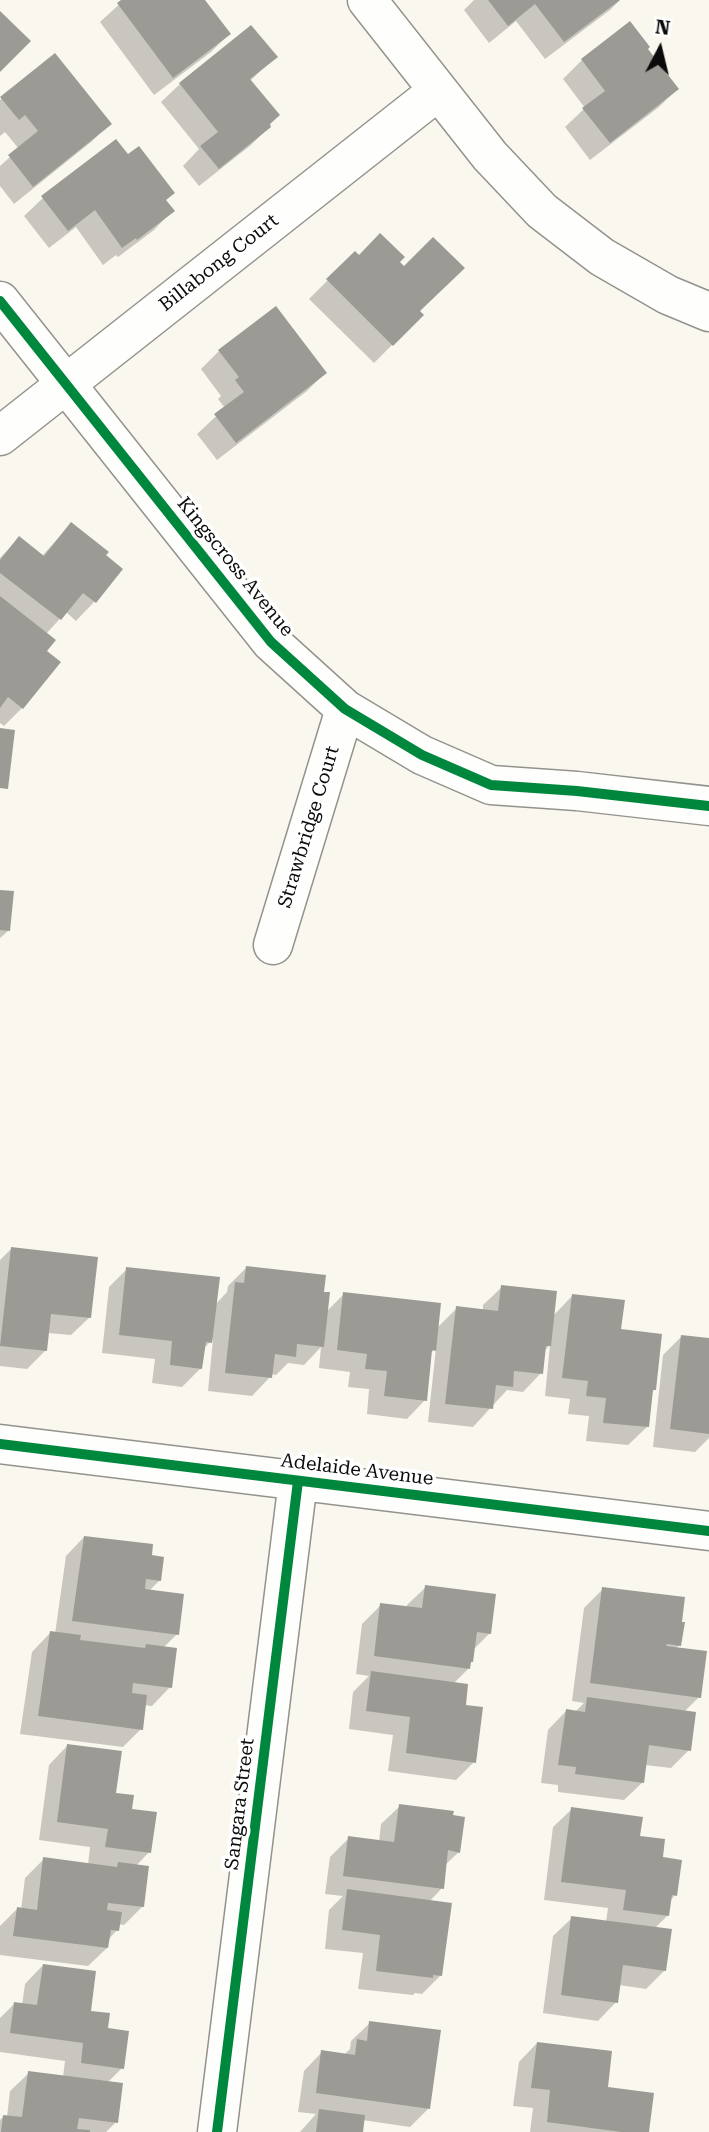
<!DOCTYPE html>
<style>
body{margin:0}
#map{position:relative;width:709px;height:2132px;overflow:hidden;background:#faf8ee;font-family:"Roboto Serif",serif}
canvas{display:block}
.north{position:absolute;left:625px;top:14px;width:70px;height:70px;-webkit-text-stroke:5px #fff;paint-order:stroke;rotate:7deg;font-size:19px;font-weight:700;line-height:28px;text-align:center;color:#0b0b0b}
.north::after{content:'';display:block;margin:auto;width:24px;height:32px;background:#0b0b0b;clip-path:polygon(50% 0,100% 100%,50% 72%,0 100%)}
</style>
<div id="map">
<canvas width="709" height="2132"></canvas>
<div class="north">N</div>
</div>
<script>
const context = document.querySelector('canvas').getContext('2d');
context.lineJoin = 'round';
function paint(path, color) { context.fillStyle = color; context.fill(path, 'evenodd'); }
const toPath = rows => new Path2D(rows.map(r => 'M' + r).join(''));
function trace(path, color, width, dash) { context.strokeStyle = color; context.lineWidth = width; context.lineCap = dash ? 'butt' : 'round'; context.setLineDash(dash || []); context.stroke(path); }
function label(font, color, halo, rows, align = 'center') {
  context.font = font + ' "Roboto Serif",serif'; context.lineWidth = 7; context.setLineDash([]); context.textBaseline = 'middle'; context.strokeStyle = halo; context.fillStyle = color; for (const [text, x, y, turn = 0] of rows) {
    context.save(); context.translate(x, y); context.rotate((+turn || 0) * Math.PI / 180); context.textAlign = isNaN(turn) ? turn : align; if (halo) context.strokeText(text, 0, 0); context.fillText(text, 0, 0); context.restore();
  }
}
paint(toPath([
 [124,0,203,0,229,34,211,52,154,95,100,22],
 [474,0,620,0,610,10,545,59,516,21,489,43,464,10],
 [630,24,646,49,677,89,659,107,590,160,565,127,585,108,563,79,582,60],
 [250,27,275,57,250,81,269,127,251,145,199,186,183,166,199,149,161,102,180,84],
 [55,56,110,124,91,142,14,204,0,186,0,166,19,149,5,132,0,136,0,100],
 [43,198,165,201,172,211,154,230,118,257,116,255,103,265,76,227,49,248,24,216],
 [355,253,359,257,397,262,418,311,422,315,374,363,309,299],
 [219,351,325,373,307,391,217,460,197,434,225,408,218,399,221,396,201,369],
 [71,524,103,556,120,569,94,602,76,621,66,612,46,634,45,652,22,708,4,726,0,723,0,558,19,538,42,556],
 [0,891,8,931,0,938],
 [11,1249,90,1317,71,1335,48,1333,46,1350,27,1369,0,1366,0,1260],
 [247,1267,322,1294,326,1312,344,1294,436,1329,457,1308,483,1311,483,1305,502,1287,553,1316,572,1296,619,1330,654,1390,651,1393,647,1427,628,1445,586,1441,589,1416,568,1414,570,1399,545,1396,550,1345,543,1352,541,1373,523,1392,507,1390,473,1427,428,1422,436,1348,430,1354,425,1400,407,1419,367,1414,369,1389,348,1387,350,1372,319,1368,321,1347,304,1365,288,1363,276,1375,271,1374,270,1377,252,1396,208,1391,213,1339,203,1349,201,1368,182,1387,152,1383,155,1359,102,1353,109,1287,127,1269,215,1305,227,1292,228,1286],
 [681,1337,709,1340,709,1438,695,1452,653,1447,663,1355],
 [84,1537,160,1580,149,1591,177,1634,163,1648,170,1687,152,1706,144,1705,141,1729,123,1747,20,1734,32,1652,50,1633,55,1634,66,1556],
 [426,1587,490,1633,473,1650,468,1669,453,1684,464,1706,474,1762,456,1780,388,1771,393,1735,349,1729,353,1692,369,1676,356,1674,362,1624,381,1605,407,1608,407,1605],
 [603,1589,680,1645,675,1649,699,1697,684,1712,689,1750,671,1768,645,1765,643,1782,624,1800,558,1792,558,1785,541,1783,548,1730,566,1711,575,1712,584,1703,572,1701,584,1608],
 [67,1746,130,1810,149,1852,136,1866,142,1907,124,1925,118,1924,117,1930,108,1940,107,1948,88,1966,0,1955,0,1926,17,1909,21,1910,25,1878,44,1859,88,1865,90,1847,39,1840,49,1765],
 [400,1806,459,1852,445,1865,442,1888,429,1902,441,1975,422,1994,415,1993,413,1995,358,1989,363,1953,325,1949,329,1910,343,1896,325,1894,330,1857,349,1838,379,1842,381,1824],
 [572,1809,638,1838,661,1858,675,1895,670,1901,668,1915,654,1929,665,1970,646,1989,619,1985,616,2002,598,2021,543,2013,553,1936,572,1918,606,1922,608,1908,544,1900,553,1827],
 [43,1965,106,2030,122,2068,107,2083,116,2122,106,2132,0,2132,0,2120,3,2117,7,2117,10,2091,29,2073,63,2077,65,2061,0,2052,0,2018,14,2004,22,2005,25,1984],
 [370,2023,429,2108,410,2127,362,2120,361,2132,300,2132,316,2114,298,2112,304,2071,322,2052,344,2055,350,2049,351,2041],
 [537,2043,606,2088,647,2132,530,2132,533,2108,513,2106,519,2062]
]), '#0003');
paint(toPath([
 [121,0,205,0,231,34,173,78,117,3],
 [488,0,620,0,564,42,535,4,508,26],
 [0,11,31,41,0,72],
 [630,21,650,47,648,49,679,89,610,143,582,108,605,91,581,59],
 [251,25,278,57,250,79,280,115,270,124,271,127,219,169,200,146,218,132,179,83],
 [55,53,112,124,33,187,8,155,38,131,25,115,19,120,0,97],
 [116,139,128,154,139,146,175,193,166,200,175,211,137,240,136,238,122,248,95,210,68,231,41,196],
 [380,233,405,257,400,262,404,266,433,237,465,268,420,311,424,315,393,346,326,279,355,251,359,255],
 [276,306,327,373,236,443,214,414,244,392,235,380,239,377,218,350],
 [71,522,109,552,106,555,123,569,96,603,83,593,61,620,0,573,0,560,19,536,44,556],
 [0,596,56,640,47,651,61,662,23,709,8,697,0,708],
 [0,728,15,730,8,789,0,788],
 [0,890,14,891,10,931,0,930],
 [11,1247,98,1257,91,1318,51,1314,47,1351,0,1346],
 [246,1266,326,1275,324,1292,330,1292,324,1347,297,1344,296,1357,275,1354,272,1378,225,1373,235,1282,244,1283],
 [126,1267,220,1277,212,1343,206,1342,202,1369,170,1365,172,1341,119,1335],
 [501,1285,557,1291,551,1346,546,1346,543,1374,514,1371,513,1387,496,1385,493,1409,445,1404,456,1306,498,1311],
 [343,1292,441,1303,436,1351,432,1350,427,1401,384,1396,387,1371,365,1369,367,1354,337,1350],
 [572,1294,625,1300,621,1329,662,1334,656,1390,653,1390,649,1427,603,1423,606,1398,586,1396,588,1381,562,1378],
 [681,1335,709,1338,709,1434,670,1429],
 [84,1536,153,1544,152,1555,164,1557,161,1581,146,1579,145,1589,184,1594,179,1635,72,1621],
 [425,1585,496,1594,491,1634,477,1632,473,1662,471,1662,470,1669,374,1656,380,1603,422,1608],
 [602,1587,685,1597,682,1622,685,1622,681,1646,667,1644,666,1646,707,1651,701,1698,590,1683],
 [50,1631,81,1635,80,1640,145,1648,146,1644,177,1648,172,1688,133,1683,132,1693,147,1695,143,1730,38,1716],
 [371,1671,468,1684,466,1705,483,1707,476,1763,406,1753,410,1717,366,1711],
 [587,1697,696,1712,691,1751,649,1745,644,1783,575,1774,576,1767,558,1765,566,1709,585,1712],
 [67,1744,122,1751,116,1793,134,1795,132,1809,157,1812,151,1853,105,1847,108,1829,57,1822],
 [399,1804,454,1811,453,1815,465,1817,460,1853,448,1850,444,1889,343,1876,348,1836,394,1842],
 [571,1807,643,1817,640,1836,665,1839,663,1857,682,1860,677,1896,672,1895,669,1916,623,1910,626,1890,561,1882],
 [43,1857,117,1867,118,1862,149,1866,144,1907,108,1903,107,1910,122,1912,119,1931,111,1930,108,1948,13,1936,17,1907,37,1910],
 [347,1889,452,1903,442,1976,433,1975,433,1978,376,1971,380,1935,342,1930],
 [571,1916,672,1929,666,1971,623,1965,618,2003,561,1995],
 [43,1964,96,1971,91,2011,110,2013,108,2028,129,2031,124,2069,81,2063,83,2043,10,2033,14,2002,37,2005],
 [369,2021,441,2030,430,2109,316,2093,321,2050,355,2055,357,2039,367,2041],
 [537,2042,612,2051,608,2087,654,2093,649,2132,621,2132,547,2122,550,2090,531,2088],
 [28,2071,123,2083,118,2123,79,2118,77,2129,90,2130,90,2132,1,2132,3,2115,22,2117],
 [319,2109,365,2115,363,2132,316,2132]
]), '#9c9a95');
const minor = toPath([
 [367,0,490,156,542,211,602,257,668,295,709,312],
 [0,301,271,642,345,709,422,755,491,785,577,791,709,806],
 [0,436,438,91],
 [273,945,345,709],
 [0,1444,709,1531],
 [217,2132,298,1481]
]);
trace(minor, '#93928d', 41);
trace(minor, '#fefefc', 38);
trace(toPath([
 [0,301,271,642,345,709,422,755,491,785,577,791,709,806],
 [0,1444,709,1531],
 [217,2132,298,1481]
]), '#00873e', 10);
label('19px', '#0b0b0b', '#fff', [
 ["Billabong Court",219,263,-38],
 ["Kingscross Avenue",235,567,51],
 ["Strawbridge Court",309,827,-73],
 ["Adelaide Avenue",357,1470,7],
 ["Sangara Street",240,1804,-83]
]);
</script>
